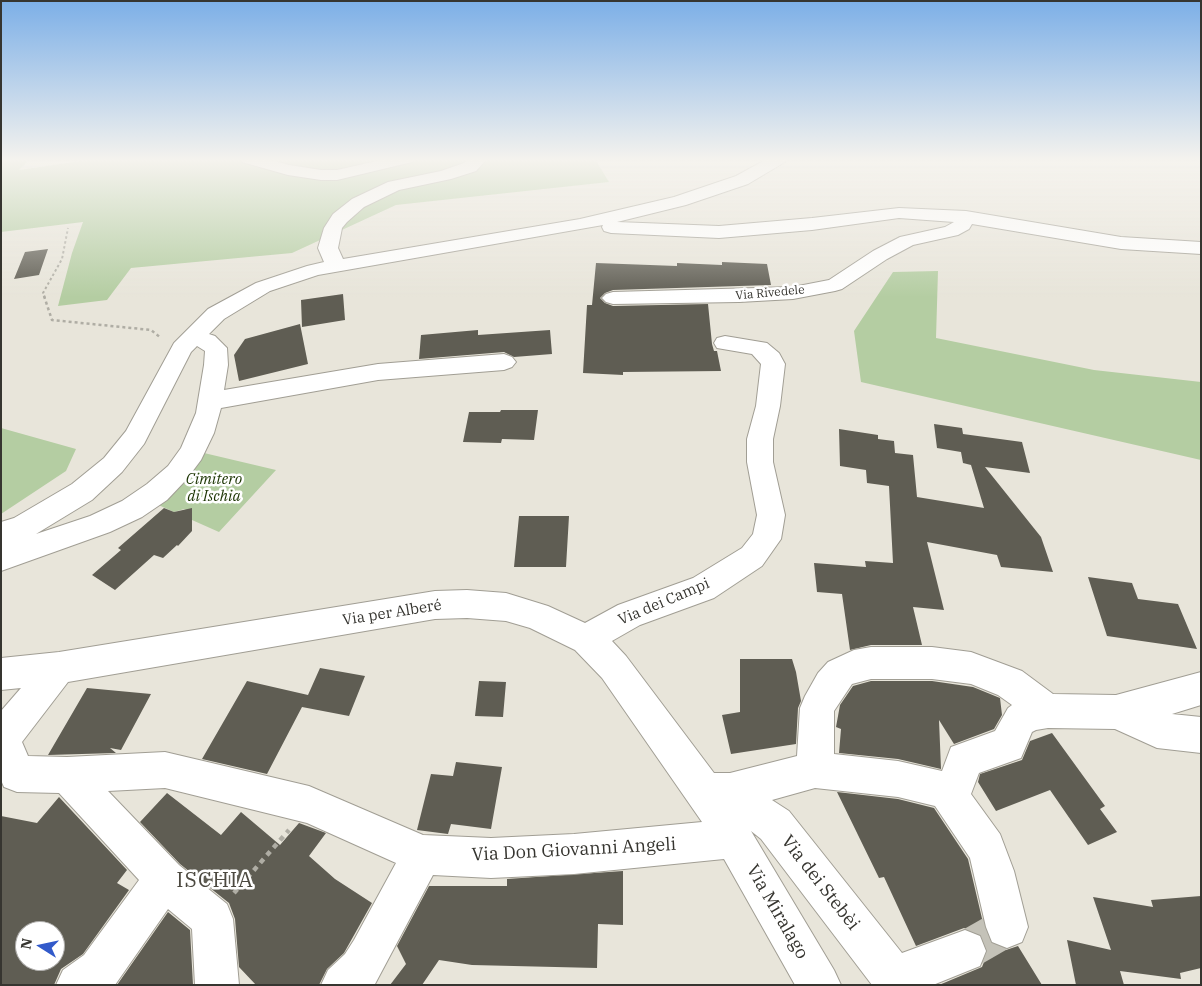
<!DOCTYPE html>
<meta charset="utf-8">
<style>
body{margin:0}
#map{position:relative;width:1202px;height:986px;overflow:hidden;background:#e8e5da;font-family:"IBM Plex Serif",serif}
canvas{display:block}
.frame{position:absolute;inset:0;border:2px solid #363530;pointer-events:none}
.north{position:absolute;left:15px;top:921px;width:50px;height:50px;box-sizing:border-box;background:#fff;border:1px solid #afaeac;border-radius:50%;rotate:280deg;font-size:14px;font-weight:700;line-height:20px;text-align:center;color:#363530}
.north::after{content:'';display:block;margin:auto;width:18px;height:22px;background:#325aca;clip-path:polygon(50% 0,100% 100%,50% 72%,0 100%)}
</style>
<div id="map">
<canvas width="1202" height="986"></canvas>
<div class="frame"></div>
<div class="north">N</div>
</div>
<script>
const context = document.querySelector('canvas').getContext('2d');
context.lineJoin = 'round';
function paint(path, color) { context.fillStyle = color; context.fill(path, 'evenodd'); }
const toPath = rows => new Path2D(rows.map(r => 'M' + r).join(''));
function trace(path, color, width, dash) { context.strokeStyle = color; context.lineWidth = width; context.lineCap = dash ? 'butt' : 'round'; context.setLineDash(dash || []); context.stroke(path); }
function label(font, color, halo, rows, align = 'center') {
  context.font = font + ' "IBM Plex Serif",serif'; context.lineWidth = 5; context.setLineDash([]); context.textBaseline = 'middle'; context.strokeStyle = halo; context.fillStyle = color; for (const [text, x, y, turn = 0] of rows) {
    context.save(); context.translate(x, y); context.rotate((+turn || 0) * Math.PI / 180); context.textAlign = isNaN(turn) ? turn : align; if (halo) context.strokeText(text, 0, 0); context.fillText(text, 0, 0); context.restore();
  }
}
paint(toPath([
 [1,159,30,159,19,170,94,159,595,159,609,182,396,205,292,253,131,268,107,300,58,306,72,253,83,222,1,232],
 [938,271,936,338,1094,370,1201,382,1201,460,861,382,854,331,893,272],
 [1,428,76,449,66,471,1,514],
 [204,453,276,470,219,532,192,520,192,512,184,509,174,512,154,503]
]), '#b4cda2');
paint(toPath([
 [48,249,39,275,14,279,25,252],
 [722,262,767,264,771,285,613,290,605,293,600,298,605,303,613,306,708,304,712,344,714,351,717,351,721,371,623,372,623,375,583,373,587,305,592,305,596,263,677,266,677,263,722,265],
 [343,294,345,320,302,327,301,300],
 [300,324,308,364,239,381,234,355,245,339],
 [478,330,478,335,550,330,552,354,514,357,504,352,419,359,421,335],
 [501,410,538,410,534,440,502,439,501,443,463,442,469,412,500,412],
 [934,424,962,428,963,434,1022,442,1030,473,985,467,1041,537,1053,572,1001,567,997,555,927,542,944,610,913,607,922,645,871,645,850,650,842,594,817,592,814,563,866,567,865,561,893,563,889,486,867,483,866,470,840,466,839,429,878,435,878,439,894,441,895,453,913,455,917,497,984,508,971,465,963,463,961,452,937,448],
 [164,508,174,512,192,508,192,531,178,546,177,545,163,558,154,555,115,590,92,575,121,550,118,548],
 [519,516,569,516,566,567,514,567],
 [1088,577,1132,583,1138,599,1178,604,1197,649,1107,636],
 [740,659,792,659,796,672,801,701,798,708,796,744,731,754,722,715,740,712],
 [320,668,365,676,349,716,302,707,267,774,202,759,247,681,308,695],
 [479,681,506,682,503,717,475,716],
 [871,681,932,681,973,687,1000,698,1002,715,994,729,954,744,939,720,941,769,898,759,839,753,841,729,836,727,840,705,853,686],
 [87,688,151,694,121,750,110,748,116,753,48,755],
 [1052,733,1105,806,1100,809,1117,832,1088,845,1050,790,996,811,978,782,980,774,1022,760,1030,741],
 [456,762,502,767,491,829,451,824,448,834,417,830,431,774,453,776],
 [837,792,898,799,934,808,968,859,984,927,990,943,1006,950,1018,946,1042,985,939,985,982,967,988,952,982,935,964,928,916,946,884,877,879,878],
 [167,793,221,835,241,812,280,845,299,823,326,833,309,856,335,879,372,903,344,953,327,969,319,985,256,985,239,967,235,919,229,903,180,864,140,822],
 [59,797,127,870,117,883,129,890,83,954,61,969,54,985,1,985,1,816,37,823],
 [25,931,55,931,55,961,25,961],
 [623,871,623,925,598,924,597,968,472,965,439,960,422,985,390,985,406,964,397,946,429,886,507,886,507,879],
 [1201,896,1201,968,1180,973,1181,979,1120,971,1124,985,1076,985,1067,940,1111,950,1093,897,1153,907,1151,900],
 [168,912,190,930,193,985,117,985]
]), '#5f5d53');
trace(toPath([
 [965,951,1007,927]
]), '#c4c2b8', 39, [39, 19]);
const minor = toPath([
 [240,159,266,159,289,165,321,170,337,170,386,159,414,159,412,162,337,180,321,180,288,175,242,162,240,159],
 [469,159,487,159,476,171,451,179,399,190,364,207,347,222,342,228,338,248,343,259,580,219,674,197,736,176,767,159,787,159,785,162,748,184,686,205,617,222,719,226,812,218,899,208,966,211,1121,237,1201,242,1201,254,1121,249,972,224,969,229,958,235,913,245,887,259,842,289,835,291,793,299,739,302,613,304,606,302,602,298,606,294,613,292,793,287,829,280,873,251,900,237,945,227,954,222,899,218,812,230,719,238,611,233,604,231,602,227,603,225,318,275,270,291,224,319,209,334,215,336,227,348,228,365,224,390,378,364,504,354,512,357,516,362,512,367,504,370,378,380,221,408,214,433,201,460,186,480,167,500,142,517,110,532,1,571,1,522,14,518,72,484,104,458,126,431,174,343,208,309,256,283,307,266,324,262,318,248,324,228,333,214,352,199,388,182,441,171,464,163,469,159],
 [197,346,205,351,204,365,196,413,181,448,168,466,147,484,122,501,90,516,36,534,92,500,122,472,144,444,191,352,197,346],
 [725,336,767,343,779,353,785,364,780,406,773,439,773,462,785,515,781,539,762,566,714,598,640,625,612,641,626,656,714,773,730,773,797,756,800,708,805,696,818,673,828,662,854,650,871,647,932,647,971,652,1022,671,1053,694,1116,695,1201,672,1201,705,1172,714,1201,717,1201,753,1157,748,1115,729,1048,728,1036,730,1032,732,1021,758,979,773,971,794,1000,834,1014,871,1028,927,1022,942,1007,948,992,942,986,927,970,858,935,806,898,797,815,788,772,800,789,811,902,953,965,930,980,936,986,951,980,966,933,985,872,985,761,839,751,831,834,970,841,985,795,985,724,859,574,874,491,878,433,875,375,984,321,985,328,970,345,954,354,940,396,863,307,823,165,788,108,791,179,865,227,904,233,919,239,985,195,985,192,929,168,909,115,985,56,985,63,970,84,955,139,880,59,793,17,792,4,787,1,780,1,711,21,688,1,690,1,658,59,652,435,591,467,590,506,593,548,606,585,623,618,605,693,578,742,548,753,534,757,515,747,462,747,439,756,406,761,364,752,354,717,348,714,343,717,338,725,336],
 [467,618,506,621,530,628,575,650,602,678,702,822,574,834,491,838,423,835,309,786,165,752,67,757,28,756,22,742,68,682,435,619,467,618],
 [871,679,932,679,971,684,998,695,1012,705,1008,708,995,731,951,747,942,771,898,761,834,754,834,711,852,684,871,679]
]);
trace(minor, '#a19e94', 2);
trace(toPath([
 [45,298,43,293,62,259,68,228]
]), '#afada4', 2, [2.5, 2.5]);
trace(toPath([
 [44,296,52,320,151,330,161,338]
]), '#afada4', 2.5, [3, 3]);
trace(toPath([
 [234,893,289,830]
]), '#afada4', 4.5, [5, 5]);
paint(minor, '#fff');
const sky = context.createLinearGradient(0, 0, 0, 297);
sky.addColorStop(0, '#7cafe7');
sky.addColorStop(0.54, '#f5f3ee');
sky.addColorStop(1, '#f5f3ee00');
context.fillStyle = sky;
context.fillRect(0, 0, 1202, 297);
label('12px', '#363530', '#fff', [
 ["Via Rivedele",770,293,-5]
]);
label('italic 15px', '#1b3402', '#fff', [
 ["Cimitero",214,480],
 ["di Ischia",214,497]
]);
label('15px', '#363530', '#fff', [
 ["Via dei Campi",664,602,-23],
 ["Via per Alberé",392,613,-9]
]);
label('18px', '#363530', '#fff', [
 ["Via Don Giovanni Angeli",574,850,-3],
 ["Via dei Stebèi",820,883,52],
 ["Via Miralago",777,912,60]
]);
context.letterSpacing = '1px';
label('21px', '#4c4940', '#fff', [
 ["ISCHIA",215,881]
]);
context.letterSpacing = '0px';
</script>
